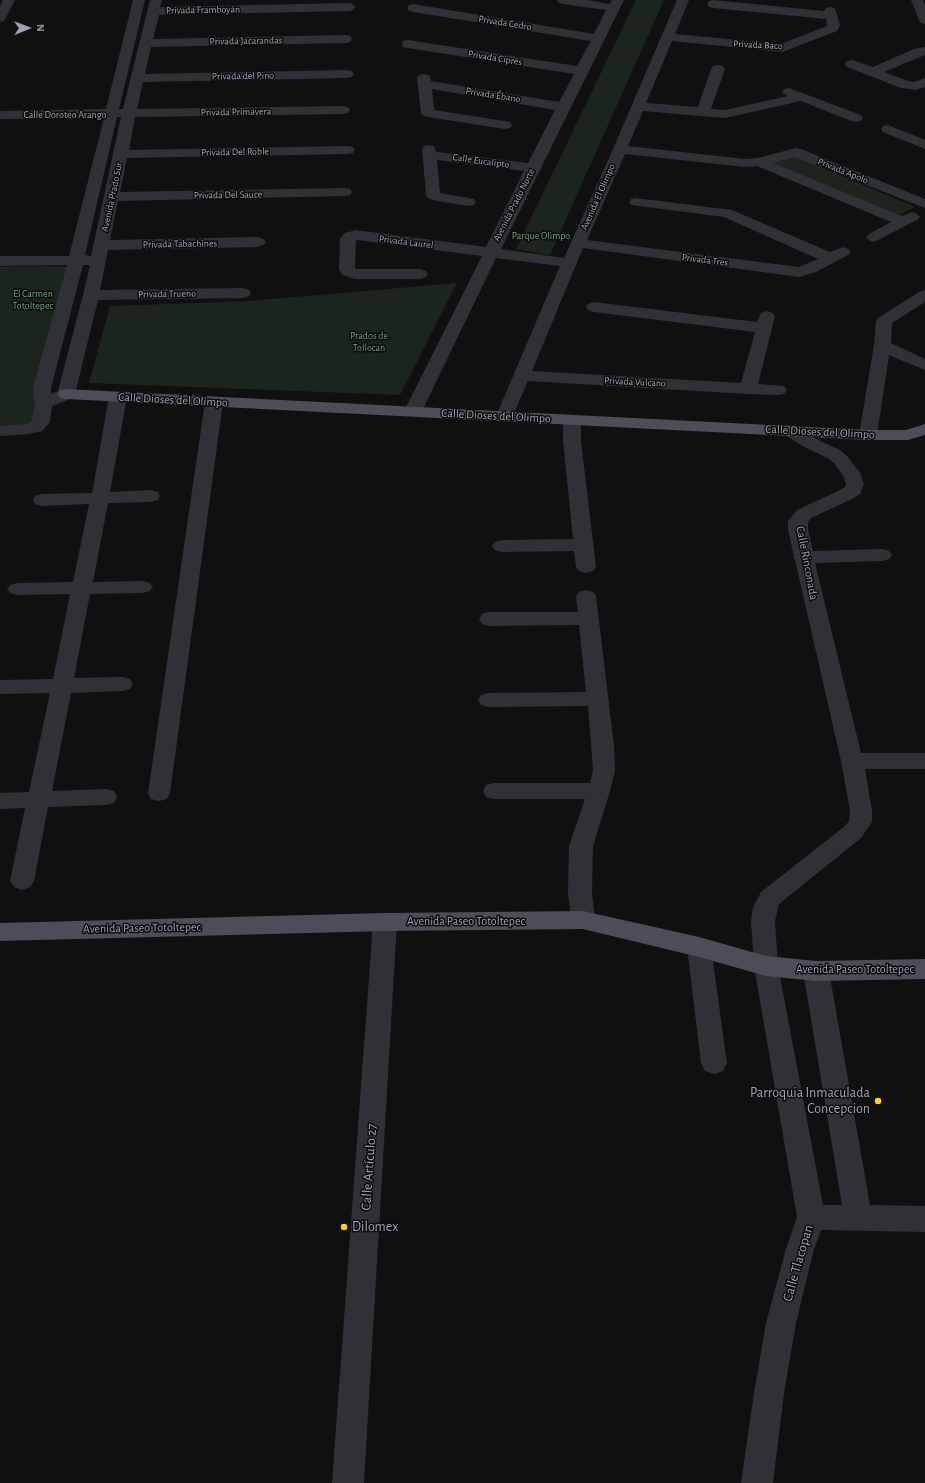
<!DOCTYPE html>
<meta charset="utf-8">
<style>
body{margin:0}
#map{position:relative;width:925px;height:1483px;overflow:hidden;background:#101011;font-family:"Alegreya Sans",sans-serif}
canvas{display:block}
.north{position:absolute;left:8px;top:8px;width:40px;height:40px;-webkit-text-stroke:3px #0b0b0c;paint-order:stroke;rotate:89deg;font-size:11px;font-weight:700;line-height:16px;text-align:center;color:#9fa3b4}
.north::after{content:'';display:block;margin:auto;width:14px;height:18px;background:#9fa3b4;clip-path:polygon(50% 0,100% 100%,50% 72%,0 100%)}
</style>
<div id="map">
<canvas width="925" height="1483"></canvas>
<div class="north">N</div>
</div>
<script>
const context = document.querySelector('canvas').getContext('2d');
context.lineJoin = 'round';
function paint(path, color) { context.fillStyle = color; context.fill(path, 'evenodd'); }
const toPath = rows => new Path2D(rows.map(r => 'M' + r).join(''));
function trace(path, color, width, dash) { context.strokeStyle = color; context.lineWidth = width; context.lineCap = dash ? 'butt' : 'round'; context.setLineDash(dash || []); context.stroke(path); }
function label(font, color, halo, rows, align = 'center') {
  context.font = font + ' "Alegreya Sans",sans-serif'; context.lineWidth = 3; context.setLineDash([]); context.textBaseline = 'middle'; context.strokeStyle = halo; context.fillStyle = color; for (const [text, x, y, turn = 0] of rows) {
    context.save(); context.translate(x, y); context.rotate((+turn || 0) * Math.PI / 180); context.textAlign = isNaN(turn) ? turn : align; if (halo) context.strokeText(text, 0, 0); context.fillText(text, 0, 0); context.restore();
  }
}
paint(toPath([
 [636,0,664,0,550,255,516,249],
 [795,156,915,207,899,215,771,163],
 [75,266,36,427,0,427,0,267],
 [457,283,400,395,89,383,110,306,248,301]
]), '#1c241e');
paint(toPath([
 [3,0,15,0,4,21,0,22,0,6,3,0],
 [133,0,145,0,119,109,123,109,150,0,162,0,160,7,349,3,353,4,355,7,353,10,349,11,159,15,153,39,346,35,350,36,352,39,350,42,346,43,151,47,145,74,347,70,352,71,354,74,352,77,347,78,143,82,137,109,343,106,348,107,350,110,348,113,343,114,135,117,129,150,348,146,353,147,355,150,353,153,348,154,127,158,120,192,345,188,350,189,352,192,350,195,345,196,118,201,110,240,258,237,263,239,266,242,263,245,258,247,108,250,100,290,243,288,249,290,251,293,249,296,243,298,98,300,75,394,72,398,52,406,50,422,42,431,28,434,0,436,0,426,28,424,32,421,35,403,33,388,67,265,0,266,0,256,69,256,104,118,0,119,0,111,106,109,133,0],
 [117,117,121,117,91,256,85,255,117,117],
 [83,265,90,265,83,295,58,391,51,394,51,388,83,265],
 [557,0,586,0,610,4,612,0,624,0,501,249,564,258,613,149,677,0,689,0,675,34,781,44,827,26,826,19,713,8,709,7,707,4,709,1,713,0,824,11,826,8,830,7,834,8,836,11,840,25,837,31,782,52,672,41,646,103,698,107,711,69,713,66,718,65,723,66,725,69,711,109,725,110,788,96,782,92,784,89,789,88,861,115,863,118,861,121,856,122,851,121,801,101,725,118,643,111,628,146,745,159,758,158,796,148,801,149,925,199,925,208,795,157,773,163,902,216,912,212,917,214,920,217,917,220,874,242,869,240,866,237,869,234,891,222,757,166,745,167,625,154,587,240,799,267,818,259,724,217,631,205,629,202,631,199,636,198,732,210,830,252,843,247,848,249,851,252,848,255,816,272,799,277,583,248,532,371,741,383,755,332,594,312,588,310,586,307,588,304,594,302,757,322,761,313,767,311,773,313,775,316,758,384,784,386,787,390,784,394,778,395,748,394,528,381,511,420,505,421,499,420,496,416,560,266,496,258,422,411,419,415,413,416,407,415,404,411,482,256,356,240,355,269,420,269,426,271,428,274,426,277,420,279,355,279,343,275,339,270,340,238,345,233,356,230,486,247,524,171,437,160,440,193,474,199,476,202,474,205,469,206,437,201,428,198,426,195,422,149,424,146,429,145,434,146,436,152,528,163,555,110,432,89,434,110,505,121,510,122,512,125,510,128,505,129,428,117,423,116,421,113,417,78,419,75,424,74,429,75,431,81,559,102,574,74,408,48,403,47,402,44,403,41,408,40,577,66,591,41,413,12,409,11,407,8,409,5,413,4,594,34,606,10,563,4,559,3,557,0],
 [911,0,923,0,925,5,925,24,921,23,919,20,911,0],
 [925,47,925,55,884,72,908,81,914,82,925,78,925,87,916,90,901,88,847,67,845,64,847,61,852,60,873,67,914,49,925,47],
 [888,125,925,140,925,149,883,132,881,129,883,126,888,125],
 [925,290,925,302,892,323,891,343,925,359,925,370,889,355,877,435,874,439,868,440,862,439,859,435,874,345,876,321,878,318,919,292,925,290],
 [118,392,124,393,127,397,110,492,151,490,158,492,160,496,158,500,151,502,108,503,93,582,143,581,150,583,153,587,150,591,143,593,90,594,74,678,122,677,130,679,133,684,130,689,122,691,71,693,52,791,106,789,114,791,117,797,114,803,106,805,48,807,34,881,30,887,22,890,14,887,10,881,25,808,0,809,0,793,29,792,50,693,0,694,0,680,53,679,70,594,17,595,10,593,7,589,10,585,17,583,73,582,89,504,42,506,35,504,33,500,35,496,42,494,92,493,109,397,112,393,118,392],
 [214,397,220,398,223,402,170,793,167,799,159,801,151,799,148,793,205,402,208,398,214,397],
 [572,415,578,416,581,420,581,441,596,567,593,571,586,573,579,571,576,567,574,551,502,552,495,550,492,546,495,542,502,540,573,539,563,441,563,420,566,416,572,415],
 [789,425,795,426,818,440,840,450,847,456,860,473,864,484,860,494,854,498,811,518,808,522,808,530,813,551,882,549,889,551,892,555,889,559,882,561,815,563,861,753,925,753,925,769,865,769,872,811,872,822,861,838,779,904,775,921,778,966,823,1205,842,1205,803,971,807,964,816,961,825,964,829,971,870,1205,925,1206,925,1232,821,1230,814,1249,796,1323,784,1393,773,1483,741,1483,754,1393,766,1323,786,1249,797,1217,754,966,751,921,753,908,761,892,845,826,849,821,850,811,841,761,795,560,793,557,794,556,788,530,788,521,797,510,840,490,845,487,846,484,844,477,835,464,828,458,806,448,783,434,780,430,783,426,789,425],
 [586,590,593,592,596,596,614,746,615,770,610,791,593,846,592,893,595,920,592,927,583,929,574,927,571,920,568,893,569,846,585,799,494,799,486,797,483,791,486,785,494,783,590,783,593,770,588,706,489,707,481,705,478,700,481,695,489,693,586,692,579,625,489,626,482,624,479,619,482,614,489,612,578,612,576,596,579,592,586,590],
 [385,913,394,915,397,922,364,1483,332,1483,373,922,376,915,385,913],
 [699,937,708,940,711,947,727,1063,723,1071,714,1074,705,1071,701,1063,687,947,690,940,699,937]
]), '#303137');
paint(toPath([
 [66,389,868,430,906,430,925,424,925,435,908,440,868,440,66,399,60,398,57,394,60,390,66,389],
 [583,911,699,937,766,956,816,961,925,959,925,979,816,981,766,976,699,957,583,929,385,931,0,941,0,923,385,913,583,911]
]), '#4c4d56');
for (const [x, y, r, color] of [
 [878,1101,4,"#ffd31a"],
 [344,1227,4,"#ffd31a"]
]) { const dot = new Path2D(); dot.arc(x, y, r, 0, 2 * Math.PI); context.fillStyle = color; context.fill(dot); trace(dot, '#0b0b0c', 1.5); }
label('10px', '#9fa3b4', '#0b0b0c', [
 ["Privada Framboyán",203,10,-1],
 ["Privada Cedro",505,23,9],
 ["Privada Jacarandas",246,41,-1],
 ["Privada Baco",758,45,3],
 ["Privada Ciprés",495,58,9],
 ["Privada del Pino",243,76,-1],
 ["Privada Ébano",493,95,9],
 ["Privada Primavera",236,112,-1],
 ["Calle Doroteo Arango",65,115],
 ["Privada Del Roble",235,152,-1],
 ["Calle Eucalipto",481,161,8],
 ["Privada Apolo",843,171,22],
 ["Privada Del Sauce",228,195,-1],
 ["Avenida Prado Sur",112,197,-78],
 ["Avenida El Olimpo",598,197,-66],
 ["Avenida Prado Norte",514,205,-63],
 ["Privada Laurel",406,242,7],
 ["Privada Tabachines",180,244,-1],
 ["Privada Tres",705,260,7],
 ["Privada Trueno",167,294,-1],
 ["Privada Vulcano",635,382,3]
]);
label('10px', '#74a17d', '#0b0b0c', [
 ["Parque Olimpo",541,236],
 ["El Carmen",33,294],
 ["Totoltepec",33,306],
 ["Prados de",369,336],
 ["Tollocan",369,348]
]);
label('12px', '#9fa3b4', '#0b0b0c', [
 ["Calle Dioses del Olimpo",173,400,3],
 ["Calle Dioses del Olimpo",496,416,3],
 ["Calle Dioses del Olimpo",820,432,3],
 ["Calle Rinconada",807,563,79],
 ["Avenida Paseo Totoltepec",466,921],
 ["Avenida Paseo Totoltepec",142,928,-1],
 ["Avenida Paseo Totoltepec",855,969]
]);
label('14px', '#9fa3b4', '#0b0b0c', [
 ["Parroquia Inmaculada",870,1093],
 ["Concepcion",870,1109],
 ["Dilomex",352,1227,"left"]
], 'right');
label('14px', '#9fa3b4', '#0b0b0c', [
 ["Calle Artículo 27",369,1167,-86],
 ["Calle Tlacopan",798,1263,-74]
]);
</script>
